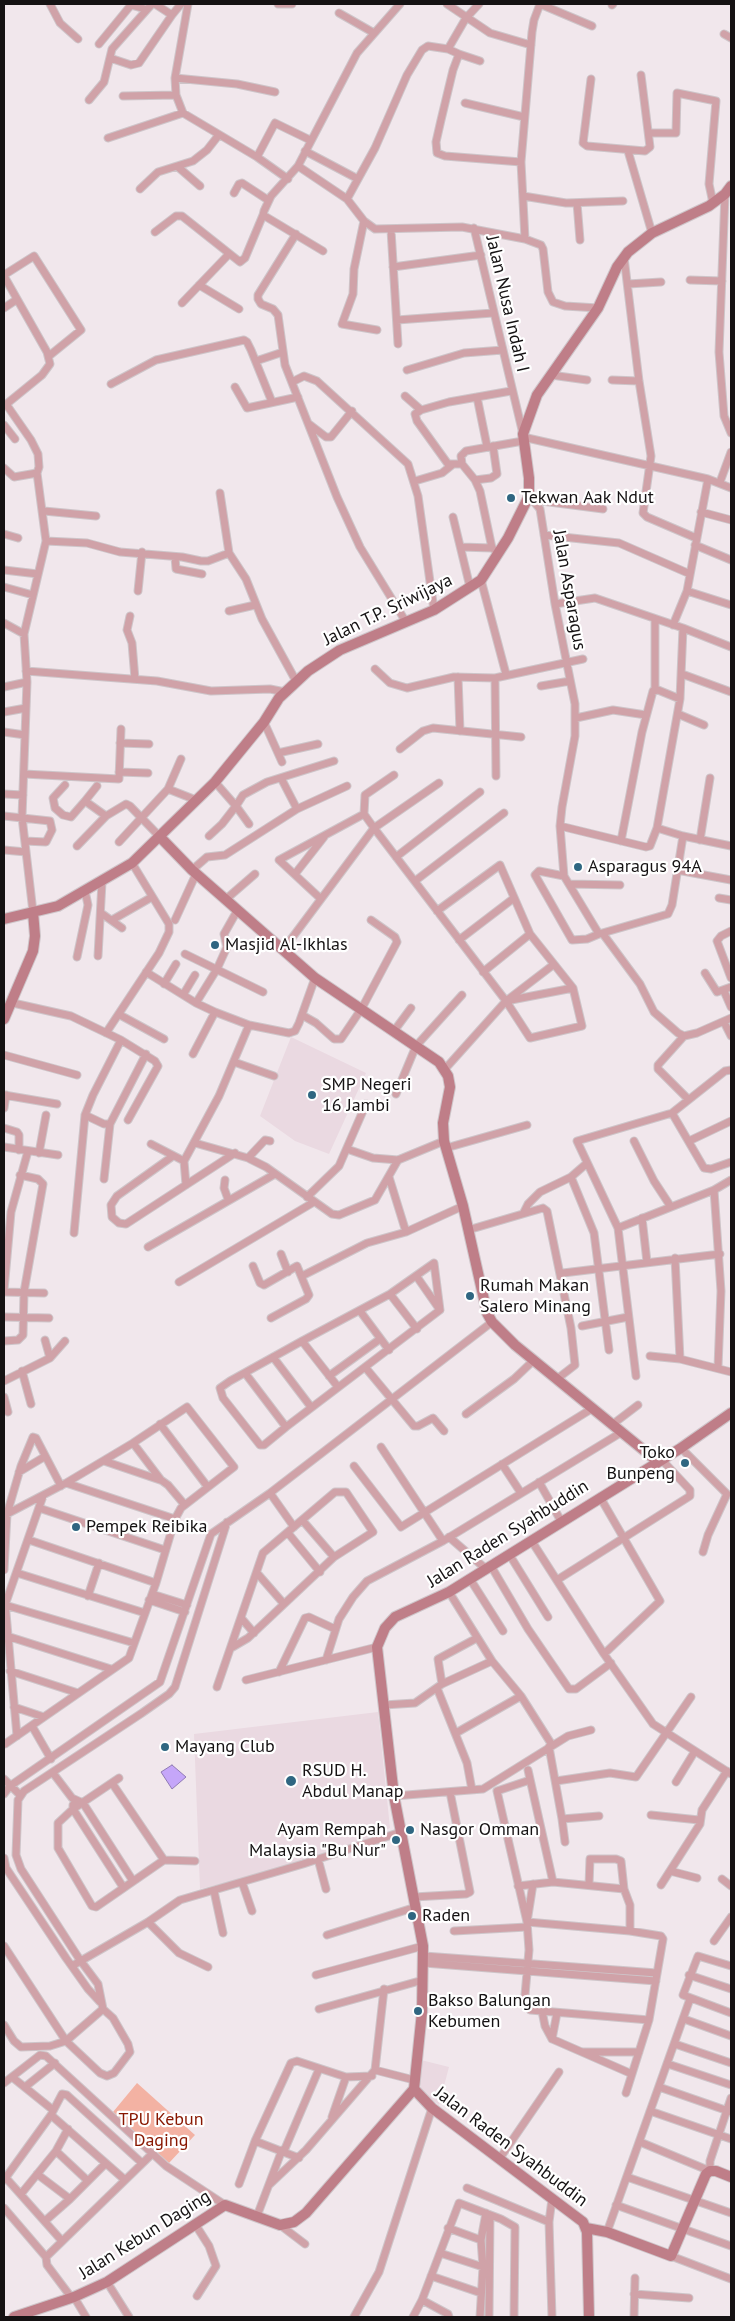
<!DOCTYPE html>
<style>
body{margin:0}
#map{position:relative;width:735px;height:2321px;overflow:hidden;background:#f1e7ec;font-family:"PT Sans",sans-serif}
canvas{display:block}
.frame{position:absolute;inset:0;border:5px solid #151213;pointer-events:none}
</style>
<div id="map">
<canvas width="735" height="2321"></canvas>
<div class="frame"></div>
</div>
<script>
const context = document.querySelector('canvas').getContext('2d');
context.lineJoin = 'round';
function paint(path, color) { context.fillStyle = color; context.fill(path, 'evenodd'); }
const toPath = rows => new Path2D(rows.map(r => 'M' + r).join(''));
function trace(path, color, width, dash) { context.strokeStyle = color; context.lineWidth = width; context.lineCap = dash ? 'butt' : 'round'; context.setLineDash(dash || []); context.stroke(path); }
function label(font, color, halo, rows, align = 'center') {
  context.font = font + ' "PT Sans",sans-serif'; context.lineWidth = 4.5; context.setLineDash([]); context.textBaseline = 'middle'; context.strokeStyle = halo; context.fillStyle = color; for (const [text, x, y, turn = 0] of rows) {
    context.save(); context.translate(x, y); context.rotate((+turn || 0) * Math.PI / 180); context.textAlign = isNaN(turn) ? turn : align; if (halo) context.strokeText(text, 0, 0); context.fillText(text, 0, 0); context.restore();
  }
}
paint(toPath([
 [291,1037,366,1073,329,1154,295,1141,260,1116],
 [378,1712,390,1828,363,1840,260,1874,200,1889,194,1734],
 [421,2060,449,2067,439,2105,422,2092,419,2079]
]), '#ead9e1');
paint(toPath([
 [137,2083,195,2135,169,2163,113,2112]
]), '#f3b2a3');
const water = toPath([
 [172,1765,186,1777,172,1789,161,1772,172,1765]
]);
paint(water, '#c5a6f9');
trace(water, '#907ab4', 1);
const street = toPath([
 [50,4,60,23,78,39],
 [155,4,172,15,181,4],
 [188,4,175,78,176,95,183,113,257,157,288,179],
 [278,4,292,4],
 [447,4,490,33,531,45],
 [540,4,592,26],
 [612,5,613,4],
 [339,13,374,33],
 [724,34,731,38],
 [99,44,131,5,145,9],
 [448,49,459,54,453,70,441,120,436,142,437,153,445,156,521,162],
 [459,54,480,61],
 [110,58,131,65,139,63,172,15],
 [175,78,237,84,275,92],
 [591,79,583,143,587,146,645,151,650,147,641,75],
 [123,96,176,95],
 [89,100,104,82,112,49,152,4],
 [465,103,524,117],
 [649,133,676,133,677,93,716,101,709,184,713,203],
 [108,138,183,113],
 [305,151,358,179],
 [628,151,652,233],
 [257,157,275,123,310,140],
 [298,166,347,199,364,221,375,229,462,227,525,239,521,162,532,32,534,20,540,4],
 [178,167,200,186],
 [140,189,158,172,193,161,207,150,218,136],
 [234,193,239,184,242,183,268,200],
 [725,194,719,352,724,416,731,433],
 [523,196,566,203,623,201],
 [347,199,375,148,407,75,422,50,428,46,448,49,466,18,479,4],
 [577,203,580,240],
 [364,221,354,269,353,294,342,324,377,330],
 [474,228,523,434],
 [391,230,398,344],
 [155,232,176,216,182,216,240,262,245,258,263,215],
 [296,234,258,295,258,299,261,304,273,309,278,315,285,365,337,497,360,547,406,622],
 [525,239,541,245,543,249,548,292,553,302,565,306,598,308],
 [323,251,263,215,264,211,271,196,298,166,357,53,400,4],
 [624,257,639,381,651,456,643,513,647,517,696,538],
 [393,267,481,255],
 [4,275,34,256,81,330,49,356],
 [4,276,47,352,50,364,42,375,4,406],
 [690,280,722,281],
 [628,284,661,282],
 [199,285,239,309],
 [182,303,229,254],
 [4,308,16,300],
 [397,320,493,313],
 [256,361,283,352],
 [407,370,464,353,503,350],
 [551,375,587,380],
 [612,380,639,381],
 [292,382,304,376,317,381,408,464,418,496,434,610],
 [111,384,156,360,244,340,247,342,251,350,272,402],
 [235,387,247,408,298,397],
 [405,396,421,410],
 [477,397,487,446],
 [6,404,31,440,38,454,39,467,37,473,46,541,24,634,27,682,22,817,33,912],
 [309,424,326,437,331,437,352,411],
 [4,425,15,439],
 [523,437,708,479,731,488],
 [462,464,461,456,466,451,523,441],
 [4,468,14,477,37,473],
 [708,479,687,591,731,605],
 [475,480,491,478,497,474,493,446],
 [415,481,442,473,452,465],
 [720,482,731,452],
 [220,493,229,553,246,579,262,619,296,681],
 [529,496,540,509,555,604,575,704,575,736,562,807,560,826,564,876,599,934,668,914,672,905,683,836],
 [534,500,603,509],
 [44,511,96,516],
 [701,512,731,520],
 [453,517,470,587],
 [4,534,18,538],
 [544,535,619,543,690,574],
 [46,541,87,543,120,552,182,557,201,561,208,561,229,553],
 [695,545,731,560],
 [461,547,492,548],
 [499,553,492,548,480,491,475,480,462,464,448,464,417,421,415,414,421,410,449,402,511,391],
 [175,557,176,569,202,574],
 [4,570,38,574],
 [481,580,506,674],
 [4,587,33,595],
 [138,591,142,552],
 [555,604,595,598,683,628,680,699,657,828,683,836,731,846],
 [229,611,255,605],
 [130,616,127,630,132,643,135,679],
 [655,619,655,690],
 [4,623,24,634],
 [673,625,687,591],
 [683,628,731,647],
 [375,669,390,683,407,688,454,677,495,678],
 [26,671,157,681,211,691,270,689,285,692],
 [682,674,731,692],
 [458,677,460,731],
 [541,686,570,681],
 [4,687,27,682],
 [4,712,26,708],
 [678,714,704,725],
 [576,718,613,710,646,715],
 [264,722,282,762],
 [4,732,25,735],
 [120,743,149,744],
 [400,749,423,731,433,728,521,737],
 [278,753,318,744],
 [119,772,148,773],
 [24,774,119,779,121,729],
 [496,776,495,678,583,659],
 [281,778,297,809],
 [215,782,236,806,243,795,267,782,334,761],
 [439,783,374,828,506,1001,445,1069],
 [65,785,53,798,55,808,63,815,71,817,85,801,106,816,126,804,130,806,160,837],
 [168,789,196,800],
 [4,794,23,795],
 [85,801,97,786],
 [4,816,50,821,52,830,46,842,25,841],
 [560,826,646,847,650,846,657,828],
 [209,836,222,824,236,806,249,824],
 [700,840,710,778],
 [621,841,642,732,653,691,658,690,680,699],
 [119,842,168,789,181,759],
 [77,846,106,816],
 [4,850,26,852],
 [396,857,480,792],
 [192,870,207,857,225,855,297,809,347,786],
 [677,870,731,880],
 [295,874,324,837],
 [564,876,539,871,535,875,572,940,587,939,599,934],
 [415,881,504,813],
 [569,884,620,885],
 [719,898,731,900],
 [321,899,279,860,364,814],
 [225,900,255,874],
 [437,911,500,865,530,934,573,988,506,1001],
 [101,913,122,928],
 [112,920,152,897],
 [175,920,196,874],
 [731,931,721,936,717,941,731,978],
 [603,934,640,984,654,1012,678,1033,684,1036,697,1033,731,1018],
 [459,940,514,898],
 [283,950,374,828,364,814,365,795,394,775],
 [185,954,263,992],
 [98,956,102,882],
 [77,957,88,905,85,891],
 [553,965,506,1001,530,1038,582,1026,573,988],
 [146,972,196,1003,215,1012,249,1025,289,1033,295,1031,299,1023,315,978],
 [483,972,530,934],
 [705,973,717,992,731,987],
 [164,984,176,964],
 [724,991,731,1007],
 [183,995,195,975],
 [13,1003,71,1016,121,1040,155,1061,158,1066,128,1120],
 [196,1003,217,969,227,947,224,934,237,911],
 [120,1015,164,1039],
 [302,1015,316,1023,334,1039,341,1039,362,1008,397,942,395,937,371,920],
 [724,1022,731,1036],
 [394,1031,411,1008],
 [106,1033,159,953,169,932,169,924,132,863],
 [684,1036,658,1065,658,1069,688,1099],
 [193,1054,215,1012],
 [4,1055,77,1075],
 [234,1062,274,1076],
 [396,1094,416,1046,462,995],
 [4,1095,57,1104],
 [4,1108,6,1095],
 [672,1113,725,1071,731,1070],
 [85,1115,104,1124,110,1124,146,1054],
 [4,1128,17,1132,19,1135,19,1150],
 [634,1141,654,1181,671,1207],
 [689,1141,731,1121],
 [195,1143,248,1158,266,1167,332,1214,339,1215,375,1200,398,1160],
 [151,1144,184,1161],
 [4,1147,58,1155],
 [446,1148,527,1125],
 [347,1149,373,1158,398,1160,444,1141],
 [39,1153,46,1115],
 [173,1156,117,1196,111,1205,112,1217,119,1223,126,1224,235,1153],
 [248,1158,265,1140,270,1141],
 [731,1162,711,1169,704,1168,672,1113,577,1141,618,1228,714,1190,731,1180],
 [586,1164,571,1177,594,1233,609,1350],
 [389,1177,406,1232],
 [104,1179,110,1124],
 [225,1180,224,1188,228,1199],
 [186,1185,184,1161,219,1096,249,1025],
 [714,1190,721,1291,718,1367],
 [307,1197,339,1166,366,1104],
 [524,1212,528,1204,540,1192,571,1177],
 [642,1218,647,1262],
 [618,1228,636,1376],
 [468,1230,543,1208,547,1211,571,1328,575,1365,557,1379],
 [74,1233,85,1115,93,1095,121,1040],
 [148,1247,275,1174],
 [281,1254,288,1272],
 [675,1258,680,1359,731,1372],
 [253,1266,260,1283,264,1285,297,1266,309,1295,306,1299,271,1318],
 [563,1273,720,1254],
 [302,1276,367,1243,406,1232,463,1206],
 [417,1277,440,1310],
 [179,1282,314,1202],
 [4,1290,11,1212,28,1151],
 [4,1292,44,1293],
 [390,1294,417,1329],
 [360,1311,389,1350],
 [4,1317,49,1318],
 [582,1326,628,1317],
 [45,1340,50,1358],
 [4,1341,18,1340,23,1335,24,1292,43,1184,38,1179,20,1175],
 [302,1341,338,1387],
 [650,1356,680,1359],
 [273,1357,311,1407],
 [365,1367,414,1426,418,1426,433,1418,444,1431],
 [22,1371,31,1404],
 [245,1373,286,1427,440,1310,434,1263,390,1294,302,1341,230,1381,220,1388,223,1398,260,1445,264,1445,286,1427],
 [329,1376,380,1339],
 [4,1381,50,1358,65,1341],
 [4,1397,8,1412],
 [466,1414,514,1379,534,1360],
 [160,1424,207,1486],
 [613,1424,638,1405],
 [133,1443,161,1480,168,1485,184,1504],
 [381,1447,443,1541],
 [681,1448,727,1494,708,1535,703,1552],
 [104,1461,160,1480],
 [502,1464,521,1493],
 [354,1466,401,1527,593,1408],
 [19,1472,44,1457],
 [539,1482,561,1521],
 [66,1483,175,1519],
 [270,1493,294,1527],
 [43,1496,5,1605,134,1643],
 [600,1497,660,1601,604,1654],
 [39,1508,165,1550],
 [303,1521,334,1557],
 [288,1533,320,1572],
 [449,1537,486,1569],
 [29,1540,156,1583],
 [531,1540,604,1654,653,1724,731,1774],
 [509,1554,548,1617],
 [491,1566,528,1629,569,1689,576,1689,611,1663],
 [4,1570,7,1514,21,1466,33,1437,36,1438,61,1486],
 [17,1573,145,1613],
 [257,1573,284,1604],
 [470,1579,503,1631],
 [557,1580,690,1496,690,1490,661,1459],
 [449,1592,492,1661,521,1696,552,1745],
 [152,1594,187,1605],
 [88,1596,99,1563],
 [149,1600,185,1612],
 [5,1602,17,1736],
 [242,1619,254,1633],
 [7,1636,111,1669],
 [326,1660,339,1619,353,1597,367,1581,443,1541,622,1432],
 [10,1671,78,1693],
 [279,1672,305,1618,309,1617,335,1629],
 [246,1680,377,1647],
 [442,1684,438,1659,477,1638],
 [217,1687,263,1553,335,1492,346,1492,373,1532,334,1557,248,1638,231,1648],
 [437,1688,467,1763,472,1790],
 [384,1705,415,1703,442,1684,492,1661],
 [14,1707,44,1717],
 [32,1726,51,1759],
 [456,1733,521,1696],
 [5,1744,129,1658,156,1583,175,1519,181,1508,234,1467,187,1407,133,1443,66,1483,7,1514],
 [549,1747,562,1819,599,1816],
 [528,1770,553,1882],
 [53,1773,72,1798,83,1803,133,1881],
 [119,1778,73,1809,58,1823,58,1848,92,1906,96,1907,164,1860,195,1861],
 [4,1779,20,1795],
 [530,1780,497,1791,527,1922,529,1950,525,1995,528,2006,530,2010,542,2011,649,2020],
 [556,1781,610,1773,636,1777,691,1697],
 [676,1782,695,1751],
 [112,1783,164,1860],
 [4,1794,10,1786,160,1682,211,1534,270,1493,492,1322],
 [394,1796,483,1789,568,1736,591,1730],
 [73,1805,73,1809,123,1887],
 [651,1815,699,1820],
 [562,1819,565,1842],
 [4,1858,6,1868,66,1958,88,1989,100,2002],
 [318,1859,326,1889],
 [670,1871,697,1878],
 [722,1879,731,1886],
 [242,1882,252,1911],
 [533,1884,527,1922,630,1931,661,1936,663,1939,649,2020,626,2093],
 [589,1885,590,1859,616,1859,621,1861,624,1889,630,1905,630,1931],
 [661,1885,700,1824,702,1810,727,1771],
 [518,1886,553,1882,624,1889],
 [214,1891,223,1933],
 [414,1897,466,1894,470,1892,450,1792],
 [148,1922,179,1953,208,1967],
 [454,1931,527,1927],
 [327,1935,416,1907],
 [714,1941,731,1917],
 [4,1946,66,2041,100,2073,107,2076,114,2073,130,2052,128,2044,113,2018,103,2009,98,1984,80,1960,21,1869,16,1855,18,1800,24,1791,142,1713,169,1694,175,1687,227,1522],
 [424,1956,657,1973],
 [424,1963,656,1981],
 [72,1966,148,1922,180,1900,303,1864,401,1832],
 [731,1966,698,1956,683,1995,731,2013],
 [316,1975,423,1946],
 [689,1975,731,1989],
 [319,2009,423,1980],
 [542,2011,545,2026,552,2039,632,2074],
 [684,2019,731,2036],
 [4,2025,14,2041,21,2047,50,2046,66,2041,103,2009],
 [552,2039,557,2013],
 [675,2044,731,2063],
 [583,2052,639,2052],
 [668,2064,731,2085],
 [375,2070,414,2080],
 [12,2077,53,2110],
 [4,2083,40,2055,46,2056,166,2166,225,2205],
 [25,2087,55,2063],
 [659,2087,731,2112],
 [650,2111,731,2139],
 [51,2115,125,2180],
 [332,2117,346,2077],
 [255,2141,299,2158],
 [640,2142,710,2171,710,2161,731,2098],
 [56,2151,88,2181],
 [284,2151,319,2069],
 [500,2158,559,2072],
 [37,2174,70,2199],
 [627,2177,731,2213],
 [6,2178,62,2241],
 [4,2180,51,2115,62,2094,67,2095,142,2163],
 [239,2184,255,2141,291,2063,297,2061,346,2077,372,2076],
 [269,2185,306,2150,375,2070,384,1989],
 [467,2188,549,2222],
 [21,2194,56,2151,68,2129],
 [552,2199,549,2222,552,2317],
 [616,2205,731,2246],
 [4,2208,46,2257,47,2265,71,2297],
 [257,2216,282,2150],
 [45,2221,70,2199,105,2164],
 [195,2224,209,2246,216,2266,197,2296],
 [280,2225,305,2244],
 [448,2228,481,2240],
 [607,2232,690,1999],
 [440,2253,483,2267],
 [671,2256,731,2279],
 [46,2257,152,2154],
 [431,2276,481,2293],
 [107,2282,129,2317],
 [634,2294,689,2298],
 [74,2297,86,2317],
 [422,2300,448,2314,449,2317],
 [354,2317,379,2272,432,2108],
 [413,2317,422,2300,459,2203,501,2219,515,2227,514,2317],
 [480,2317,483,2267,481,2240,486,2213],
 [489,2317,490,2216],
 [634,2317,635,2278]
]);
const secondary = toPath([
 [160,837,192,870,315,978,439,1062,448,1076,450,1087,443,1123,444,1141,463,1206,487,1313,492,1322,515,1345,657,1461],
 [4,919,58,906,132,863,215,782,264,722,279,698,308,671,340,650,434,610,481,580,508,538,529,496,529,478,523,434,537,395,598,308,617,267,628,252,652,233,709,206,725,194,731,186],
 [4,1019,33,951,35,936,33,912],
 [586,2228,607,2232,671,2256,706,2174,710,2171,716,2171,731,2177],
 [14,2317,74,2297,107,2282,225,2205,280,2225,294,2222,306,2213,414,2089],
 [589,2317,587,2232,583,2222,432,2108,414,2089,422,2012,423,1946,394,1796,377,1647,385,1628,395,1617,449,1592,681,1448,731,1413]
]);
trace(street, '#cec5c9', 9);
trace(secondary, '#cec5c9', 12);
trace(street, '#d0a2a8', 7);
trace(secondary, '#bf7e88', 10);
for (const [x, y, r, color] of [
 [511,498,5,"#2f6681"],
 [578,867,5,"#2f6681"],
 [215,945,5,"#2f6681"],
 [312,1095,5,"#2f6681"],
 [470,1296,5,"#2f6681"],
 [685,1463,5,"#2f6681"],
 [76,1527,5,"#2f6681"],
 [165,1747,5,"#2f6681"],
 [291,1781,6,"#2f6681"],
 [410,1830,5,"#2f6681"],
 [396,1840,5,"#2f6681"],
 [412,1916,5,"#2f6681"],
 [418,2011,5,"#2f6681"]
]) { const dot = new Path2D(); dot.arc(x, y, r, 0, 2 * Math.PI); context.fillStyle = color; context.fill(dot); trace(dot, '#fff', 2); }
label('18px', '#151213', '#fff', [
 ["Jalan Nusa Indah I",507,304,77],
 ["Jalan Asparagus",569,590,80],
 ["Jalan T.P. Sriwijaya",388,610,-26],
 ["Jalan Raden Syahbuddin",508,1534,-32],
 ["Jalan Raden Syahbuddin",511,2147,37],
 ["Jalan Kebun Daging",145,2235,-32]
]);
label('18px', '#151213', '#fff', [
 ["Tekwan Aak Ndut",521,498],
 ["Asparagus 94A",588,867],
 ["Masjid Al-Ikhlas",225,945],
 ["SMP Negeri",322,1085],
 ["16 Jambi",322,1106],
 ["Rumah Makan",480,1286],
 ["Salero Minang",480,1307],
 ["Toko",675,1453,"right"],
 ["Bunpeng",675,1474,"right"],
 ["Pempek Reibika",86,1527],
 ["Mayang Club",175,1747],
 ["RSUD H.",302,1771],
 ["Abdul Manap",302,1792],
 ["Ayam Rempah",386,1830,"right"],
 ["Malaysia \"Bu Nur\"",386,1851,"right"],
 ["Nasgor Omman",420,1830],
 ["Raden",422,1916],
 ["Bakso Balungan",428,2001],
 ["Kebumen",428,2022]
], 'left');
label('18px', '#881701', '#fff', [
 ["TPU Kebun",161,2120],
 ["Daging",161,2141]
]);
</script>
